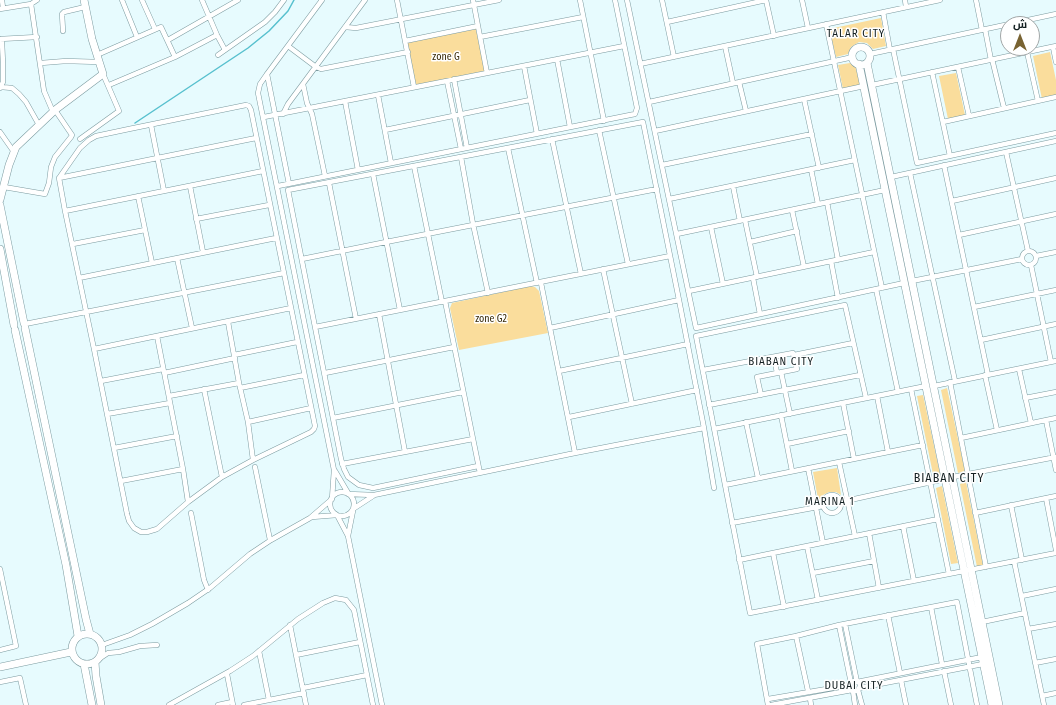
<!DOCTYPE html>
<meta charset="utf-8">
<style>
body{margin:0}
#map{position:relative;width:1056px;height:705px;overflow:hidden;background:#e7fbfe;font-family:"Fira Sans Condensed",Cairo,sans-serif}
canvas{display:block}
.north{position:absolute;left:1000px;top:16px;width:40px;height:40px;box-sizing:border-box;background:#fff;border:1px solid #a1a6a7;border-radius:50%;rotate:0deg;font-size:11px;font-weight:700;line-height:16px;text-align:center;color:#142022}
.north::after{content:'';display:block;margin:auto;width:14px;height:18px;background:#786332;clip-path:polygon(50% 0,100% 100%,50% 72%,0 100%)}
</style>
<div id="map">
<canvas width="1056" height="705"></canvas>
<div class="north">ش</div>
</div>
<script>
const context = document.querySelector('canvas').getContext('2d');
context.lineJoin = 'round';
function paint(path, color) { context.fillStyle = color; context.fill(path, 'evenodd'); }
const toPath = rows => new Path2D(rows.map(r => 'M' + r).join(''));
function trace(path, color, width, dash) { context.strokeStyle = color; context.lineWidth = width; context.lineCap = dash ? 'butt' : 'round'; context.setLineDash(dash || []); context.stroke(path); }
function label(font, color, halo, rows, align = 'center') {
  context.font = font + ' "Fira Sans Condensed",sans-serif'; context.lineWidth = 3; context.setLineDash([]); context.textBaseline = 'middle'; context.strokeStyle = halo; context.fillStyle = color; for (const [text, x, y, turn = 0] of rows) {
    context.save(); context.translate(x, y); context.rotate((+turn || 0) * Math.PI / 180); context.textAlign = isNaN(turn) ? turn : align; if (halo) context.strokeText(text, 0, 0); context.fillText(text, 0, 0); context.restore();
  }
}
paint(toPath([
 [881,18,886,46,873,49,867,43,859,42,851,47,848,54,836,57,829,29],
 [476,29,485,71,416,85,407,42],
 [1050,52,1056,80,1056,96,1042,99,1033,56],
 [850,63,856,68,860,85,843,89,838,65],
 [956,73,965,115,948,119,939,76],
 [530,286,535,287,539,291,548,333,459,350,450,308,452,303],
 [947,388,965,471,958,473,941,390],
 [923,395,941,478,934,479,917,396],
 [837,468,841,495,836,492,829,492,823,495,820,499,818,499,813,472],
 [966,482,983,565,977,567,960,484],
 [942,486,958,563,951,564,936,488]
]), '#fadd9c');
trace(toPath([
 [135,123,248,48,269,31,288,11,294,0]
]), '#57c0ce', 1.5);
const street = toPath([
 [2,0,3,8],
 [122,0,137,37],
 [142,0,155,29],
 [202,0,217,35,225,50],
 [322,0,267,74,260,84,258,93,334,470,332,499],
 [397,0,414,87],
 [473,0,487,73],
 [580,0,604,121],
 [627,0,696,328,904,283],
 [662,0,674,57],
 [766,0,774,36],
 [802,0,808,28],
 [905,0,906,7],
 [976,0,982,30],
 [31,4,44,91,53,112],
 [0,9,31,4,37,0],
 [883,12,890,50],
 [667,22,766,0],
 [826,24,882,288],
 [345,27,356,28,499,0],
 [985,29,991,60],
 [63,31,62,14,64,12,85,7],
 [480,37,583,17],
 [0,39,2,42,3,63,3,82,0,88],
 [0,39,37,37],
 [168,40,238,0],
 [405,41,478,26],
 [288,46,316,67,321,69,408,52],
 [725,46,733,83],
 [1053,47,1056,62],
 [893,49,917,163,1056,133],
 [1027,52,1038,101],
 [870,54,1056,14],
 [97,55,161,27,175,57],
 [218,55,265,22,275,12,284,0],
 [557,59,570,127],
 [992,59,1004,108],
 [41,63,66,61,99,62],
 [640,64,940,0],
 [524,66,537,134],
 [958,67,969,116],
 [932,72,950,156],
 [267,74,289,184],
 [454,79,467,148],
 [447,81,461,149],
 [739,82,746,111],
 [303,84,307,103,312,114,325,176],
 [109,85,175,57,217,35],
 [872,85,1056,46],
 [1,87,12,88,19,94,26,102,39,125],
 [378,95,391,163],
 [804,99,819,168],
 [345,101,358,170],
 [649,102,853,57],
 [283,114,288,104,365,0],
 [264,117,624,46],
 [943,122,1056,97],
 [151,125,164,191],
 [385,130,530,100],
 [599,130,628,264],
 [655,131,864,86],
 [0,132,14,152],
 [80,139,119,111,103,74],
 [552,139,581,274],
 [508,148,537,283],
 [1006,152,1028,251],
 [461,157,473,224,488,293],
 [662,165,812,134],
 [944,165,988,375],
 [414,166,442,302],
 [811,169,818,204],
 [910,173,955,381],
 [373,174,400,310],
 [891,177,1056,141],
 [59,178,256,138],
 [329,183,356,319],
 [190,186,203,252],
 [278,186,635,114,637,108,615,0],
 [733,186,740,221],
 [4,187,45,194,49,183,51,167,55,157,71,137,72,135,55,110],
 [138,196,152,263],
 [669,199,855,160],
 [952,201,1056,178],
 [827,202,838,260],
 [792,210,804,267],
 [65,211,59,178,80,148,89,140,96,136,129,129,246,105,249,106,251,110,315,426,314,429,311,432,253,460,222,477,188,502,157,529,147,532,141,532,134,528,129,521,127,514,94,349,65,211,263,171],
 [196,219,269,205],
 [745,220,757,277],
 [711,227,723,284],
 [677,234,885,190],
 [959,235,1056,214],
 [750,242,797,231],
 [73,244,145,230],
 '1022 258a7 7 0 1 1 14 0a7 7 0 1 1-14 0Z',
 [1036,256,1056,252],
 [177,258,192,328],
 [302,259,386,242,657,189],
 [831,261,838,298],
 [1031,265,1051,362],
 [603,269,632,404],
 [79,278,276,238],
 [753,278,760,314],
 [912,281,1022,259],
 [541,283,575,453],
 [876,289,898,392],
 [689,291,874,252],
 [445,301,480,473],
 [974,307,1056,290],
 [379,314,405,452],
 [228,322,239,383,248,422,253,460],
 [25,324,284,273],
 [315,327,670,256],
 [550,328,679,300],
 [157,336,183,469,188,502],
 [981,340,1056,324],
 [94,349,291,308],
 [234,355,297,342],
 [794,355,853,343],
 [774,357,777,373],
 [1019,369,1031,423],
 [703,370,793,353,797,369,757,377,761,395],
 [559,371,688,344],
 [781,372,790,414],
 [164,373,235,358],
 [325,373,454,347],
 [985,375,997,430],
 [101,381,163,369],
 [950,382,986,567],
 [934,386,1056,361],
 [240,388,304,375],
 [204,389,222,477],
 [911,389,949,574],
 [169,396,239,383],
 [877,396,888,452],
 [866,398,845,305,696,336,750,613,1056,553],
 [1025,398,1056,392],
 [843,403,854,459],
 [709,405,860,375],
 [107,414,170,403],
 [781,415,792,471],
 [569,417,697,390],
 [333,418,463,392],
 [1046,420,1056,470],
 [248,422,311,408],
 [746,422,758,478],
 [714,429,926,386],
 [961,438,1056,418],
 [787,444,849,431],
 [114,448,177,436],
 [839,462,855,536],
 [342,464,473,439],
 [478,466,373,488,359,485,348,477,344,469,341,459,288,190,643,122,679,300,704,428,714,488],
 [255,467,270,540],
 [808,468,823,543],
 [335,471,348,493],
 [953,477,1056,457],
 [121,481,183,469],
 [725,485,923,445],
 '330 504a12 12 0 1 1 24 0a12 12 0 1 1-24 0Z',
 [348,494,374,495,575,453,704,428],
 '823 504a9 9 0 1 1 18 0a9 9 0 1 1-18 0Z',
 [1046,498,1056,550],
 [841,502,945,479],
 [1011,505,1022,560],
 [353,509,373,496],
 [191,513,204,580,208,590],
 [975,513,1056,496],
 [312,517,337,515,348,536,382,705],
 [732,523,823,506],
 [903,526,914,581],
 [869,533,879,588],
 [348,536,353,511],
 [807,546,818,600],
 [773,553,784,607],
 [739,560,938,519],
 [1014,561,1044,705],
 [0,569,16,646,0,650],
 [813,573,874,561],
 [1022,596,1056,589],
 [931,607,942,664],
 [888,615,900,673],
 [982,622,1025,613],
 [845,624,857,682,982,657],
 [290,625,306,705],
 [839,625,851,683],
 [1028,629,1056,624],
 [796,636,808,691],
 [102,645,130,635,152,624,188,603,210,588,250,554,271,540,310,518,332,499],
 [259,651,269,700],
 [296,655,360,642],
 [99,659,108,653,119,652,140,646,157,645],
 [1035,663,1056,659],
 [944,671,951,705],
 [227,674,233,705],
 [901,680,906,705],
 '850 686a5 5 0 1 1 10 0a5 5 0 1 1-10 0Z',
 [0,682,20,678,26,705],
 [303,688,367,675],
 [859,688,983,664],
 [858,690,862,705],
 [853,691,855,705],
 [1042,696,1056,693],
 [810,698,811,705],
 [768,699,850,685],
 [169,705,230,671,253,656,298,619,323,603,335,598,346,600,354,610,373,705],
 [218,705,232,702],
 [244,705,304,693],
 [768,705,757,644,796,636,839,625,957,602,977,705],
 [771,705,852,690]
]);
const secondary = toPath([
 '852 56a9 9 0 1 1 18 0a9 9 0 1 1-18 0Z',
 [867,63,999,705],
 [859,64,992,705],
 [0,200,9,165,16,147,55,110,103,74,92,39,84,0],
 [0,205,24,323],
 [0,249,14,325],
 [25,328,86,619,90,634],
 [15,330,66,565,78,636],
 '72 649a15 15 0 1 1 30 0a15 15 0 1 1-30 0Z',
 [95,662,96,676,101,705],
 [84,664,92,705],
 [0,667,71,652]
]);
trace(street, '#7c9ba0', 5.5);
trace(secondary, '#7c9ba0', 8);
trace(street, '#fff', 4.5);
trace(secondary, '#fff', 7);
label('10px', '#372a09', '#fff', [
 ["zone G",446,57],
 ["zone G2",491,319]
]);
context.letterSpacing = '1px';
label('11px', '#142022', '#fff', [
 ["TALAR CITY",856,34],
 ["BIABAN CITY",781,362],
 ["MARINA 1",830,502],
 ["DUBAI CITY",854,686]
]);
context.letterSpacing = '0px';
context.letterSpacing = '1px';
label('12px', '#142022', '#fff', [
 ["BIABAN CITY",949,479]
]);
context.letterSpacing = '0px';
</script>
